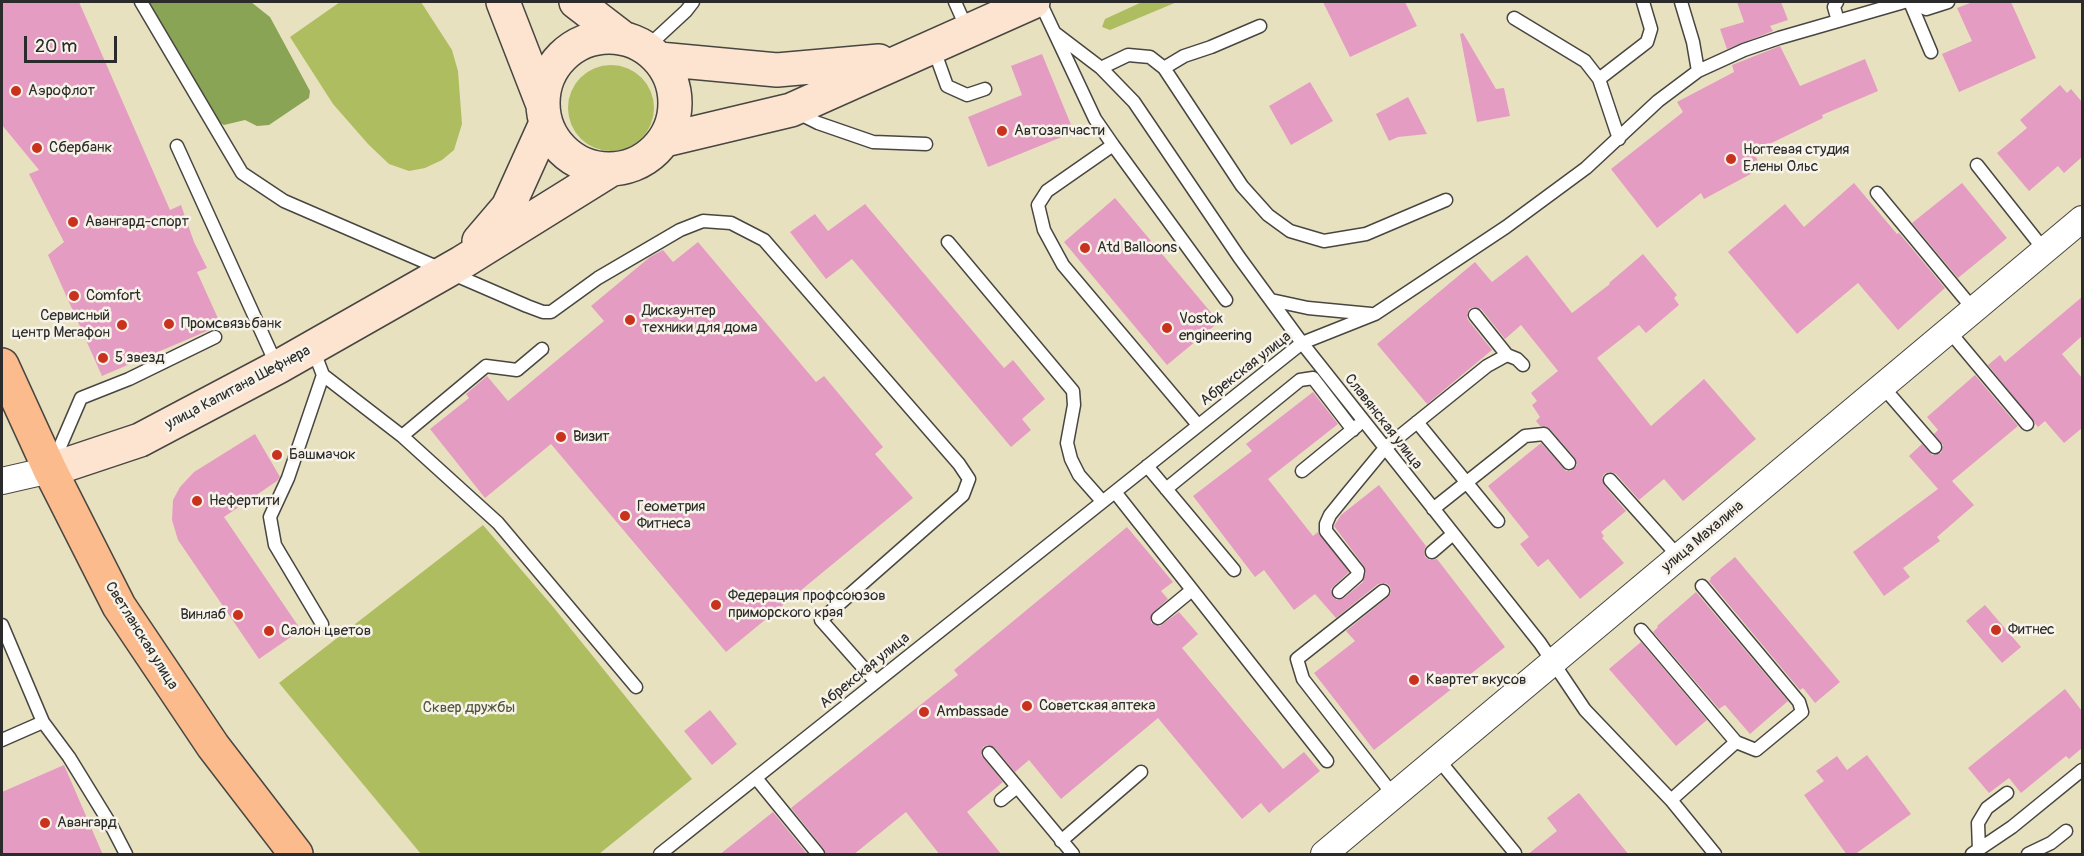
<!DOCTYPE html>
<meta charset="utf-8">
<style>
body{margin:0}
#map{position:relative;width:2084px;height:856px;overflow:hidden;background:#e8e1c0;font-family:Pangolin,sans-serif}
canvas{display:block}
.frame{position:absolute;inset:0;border:3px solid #2b2b2b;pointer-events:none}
.scale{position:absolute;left:24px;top:36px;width:93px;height:27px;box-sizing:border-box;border:3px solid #2b2b2b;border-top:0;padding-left:8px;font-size:18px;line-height:21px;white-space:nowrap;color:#2b2b2b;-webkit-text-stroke:4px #f7f3e8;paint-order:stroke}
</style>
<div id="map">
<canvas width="2084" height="856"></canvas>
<div class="frame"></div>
<div class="scale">20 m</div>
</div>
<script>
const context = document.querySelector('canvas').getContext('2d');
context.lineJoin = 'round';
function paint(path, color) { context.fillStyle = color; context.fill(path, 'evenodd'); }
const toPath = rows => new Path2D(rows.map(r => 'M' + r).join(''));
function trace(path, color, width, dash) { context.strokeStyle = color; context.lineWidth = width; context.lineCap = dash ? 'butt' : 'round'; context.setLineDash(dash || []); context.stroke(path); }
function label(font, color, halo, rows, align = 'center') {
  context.font = font + ' Pangolin,sans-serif'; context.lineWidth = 5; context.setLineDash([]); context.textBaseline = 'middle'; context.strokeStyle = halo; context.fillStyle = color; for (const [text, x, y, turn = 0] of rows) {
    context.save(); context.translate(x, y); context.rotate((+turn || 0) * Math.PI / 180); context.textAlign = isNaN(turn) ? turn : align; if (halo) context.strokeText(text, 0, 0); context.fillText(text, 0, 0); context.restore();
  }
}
paint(toPath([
 [340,2,421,2,452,50,458,71,462,124,454,150,442,160,425,168,409,171,389,164,368,144,333,104,290,37],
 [1142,2,1177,2,1110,30,1102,27,1105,19],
 '568 108a43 43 0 1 1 86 0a43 43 0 1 1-86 0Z',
 [483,525,554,608,692,779,599,854,421,854,279,683]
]), '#aebd60');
paint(toPath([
 [147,2,251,2,270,17,310,91,309,98,269,125,257,126,245,120,224,125,217,121]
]), '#8aa456');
paint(toPath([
 [2,2,79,2,170,210,181,205,194,242,207,268,197,272,221,325,102,376,48,255,64,242,29,174,39,170,2,125],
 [1323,2,1405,2,1417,26,1350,57],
 [1737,2,1781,2,1788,20,1770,26,1773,31,1727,49,1720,29,1744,22],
 [1973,2,2011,2,2036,58,1959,92,1942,54,1972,41,1957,8],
 [1463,33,1496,89,1504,88,1510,116,1477,122,1460,34],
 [1780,46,1800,86,1865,59,1878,91,1822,115,1823,118,1753,152,1762,168,1704,199,1701,193,1657,228,1611,169,1683,112,1677,102,1734,72,1732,65],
 [1042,54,1074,132,988,167,968,117,1022,95,1011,66],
 [1310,82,1333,121,1291,145,1269,106],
 [2060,85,2067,93,2071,89,2082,102,2082,157,2064,173,2058,166,2029,191,1997,153,2027,128,2020,120],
 [1408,97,1427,134,1398,137,1389,141,1376,114],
 [1854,183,1897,234,1899,233,1945,288,1898,330,1858,283,1797,334,1728,252,1785,204,1804,227],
 [1962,183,2007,238,1958,278,1912,223],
 [1115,198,1219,322,1167,365,1064,242],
 [865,204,1004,368,1013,360,1045,399,1022,419,1031,430,1011,447,852,259,826,279,790,232,815,214,828,231],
 [698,242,816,382,824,376,883,447,875,454,913,498,726,652,551,444,485,498,430,429,469,398,466,394,487,376,508,401,604,321,591,306,650,257,663,250,673,262],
 [1643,254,1677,295,1674,298,1679,305,1646,333,1639,325,1597,358,1651,426,1704,379,1756,439,1683,501,1664,479,1639,500,1616,474,1609,472,1604,474,1602,478,1604,485,1626,511,1601,532,1604,536,1602,538,1624,563,1580,599,1548,559,1538,567,1520,544,1529,537,1488,486,1541,443,1566,471,1571,471,1577,465,1575,458,1550,429,1540,426,1536,421,1540,417,1532,405,1537,401,1531,393,1558,371,1521,325,1505,339,1481,309,1474,307,1469,309,1467,316,1468,320,1492,350,1427,404,1377,344,1475,262,1492,282,1527,255,1572,313,1610,284,1609,283],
 [2082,297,2082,336,2062,354,2082,378,2082,428,2064,443,2045,421,2038,427,1988,365,2000,355,2005,362],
 [1975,375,2018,426,1952,481,1974,505,1937,537,1940,541,1903,568,1910,577,1884,596,1853,552,1938,489,1909,456,1922,444,1932,455,1941,453,1943,445,1934,434,1938,430,1927,417],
 [1313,392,1338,424,1268,479,1313,536,1318,532,1349,572,1331,589,1333,597,1337,600,1344,598,1363,582,1366,572,1364,566,1334,526,1341,515,1379,485,1426,546,1424,550,1425,557,1430,560,1437,559,1505,647,1374,750,1314,673,1355,641,1346,631,1388,597,1391,593,1390,586,1385,583,1378,584,1336,618,1315,594,1294,610,1264,570,1255,577,1193,496,1252,451,1246,444],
 [255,434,280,477,277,481,224,517,301,630,259,659,178,540,172,520,173,500,180,487,194,472],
 [1127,527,1173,582,1161,591,1168,599,1151,615,1151,623,1160,626,1179,612,1198,634,1182,648,1283,769,1304,752,1320,771,1269,813,1261,803,1242,819,1158,718,1061,799,1029,760,1015,772,995,748,988,745,983,747,981,755,1003,782,967,812,1002,855,940,855,906,812,853,855,826,855,824,849,791,808,958,675,954,670],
 [1735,557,1840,682,1815,703,1803,688,1800,690,1709,581,1711,579,1710,578],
 [1696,592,1788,701,1750,734,1725,705,1719,709,1653,632,1658,627,1657,626],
 [1985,605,2021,647,2002,663,1966,621],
 [1641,642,1707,720,1676,746,1609,669],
 [2065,689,2082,711,2082,748,2069,759,2066,756,2021,793,2009,778,1989,793,1968,768],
 [710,710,737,744,712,765,684,731],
 [1867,755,1911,814,1854,855,1847,855,1804,795,1824,781,1816,771,1837,756,1847,770],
 [64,765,103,855,2,855,2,792],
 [1579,793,1629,855,1527,855,1557,831,1547,818],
 [773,812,808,855,719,855]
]), '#e59cc2');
const lane = toPath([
 [141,2,242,173,284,201,527,306,543,312,551,312,598,278,680,230,703,221,731,223,764,240,959,464,969,479,963,495,821,620,876,682],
 [955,2,967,29],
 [1040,2,1095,119,1113,145,1047,191,1038,205,1044,230,1063,265,1198,425],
 [1681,2,1693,42,1698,71],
 [1837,2,1834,7,1838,21],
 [1910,2,1931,52],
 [1913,2,1926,9,1948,2],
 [1514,18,1585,61,1599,79,1619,139],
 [1055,33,1101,68,1134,102,1239,257,1302,343,1540,643,1585,710,1671,800,1715,854],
 [933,47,947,86,967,95,985,89],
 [646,48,686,11,693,2],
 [1101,68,1128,55,1150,57,1164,68,1242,186,1268,215,1290,231,1324,241,1366,234,1446,200],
 [1164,68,1184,56,1211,47,1260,26],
 [1599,79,1647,42,1651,29,1643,2],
 [798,113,818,123,873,142,926,144],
 [1113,145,1226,300],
 [177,146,277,366],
 [1977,165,2045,251],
 [1877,193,1974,310],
 [948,242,1073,391,1074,405,1067,443,1071,459,1079,475,1102,501],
 [1271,300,1308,308,1371,314],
 [1475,315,1507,355],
 [1949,331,2027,424],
 [313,349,323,375,402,436,498,523,636,687],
 [1883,387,1935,447],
 [1417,422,1498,521],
 [402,436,486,366,517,370,542,349],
 [53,463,81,398,129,379,215,337],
 [1147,466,1234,570],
 [1302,471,1357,426],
 [1610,480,1679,557],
 [1166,489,1300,380,1313,378,1353,430],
 [1115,492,1327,761],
 [1433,509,1525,436,1544,434,1569,463],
 [1432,552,1453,534],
 [1383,591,1297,659,1303,679,1394,796],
 [1339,592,1357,576,1358,571,1326,531,1326,524,1330,515,1347,494,1385,448,1487,366,1507,355,1517,359,1523,365],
 [1158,618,1192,590],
 [322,624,275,545,270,517,288,478,323,375],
 [2,625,43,722,2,740],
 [1641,630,1736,742],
 [43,722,69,757,112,827,126,854],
 [989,753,1073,854],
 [1438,759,1515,853],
 [756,778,818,854],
 [1001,800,1017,787],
 [1671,800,1736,742,1756,750,1802,712,1799,702,1702,586],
 [1061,841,1141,772],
 [1979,850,1978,823,1987,808,2007,793],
 [660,854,1302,343,1375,314,1506,227,1586,168,1658,101,1698,71,1744,50,1779,38,1904,2],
 [1972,854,2012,827,2082,770],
 [2028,854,2051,843,2066,831]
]);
const street = toPath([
 [2,481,50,470],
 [1324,854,2082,219]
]);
const secondary = toPath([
 [503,2,543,105],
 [576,2,623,38],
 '543 103a66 66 0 1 1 132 0a66 66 0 1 1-132 0Z',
 [659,59,777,70,879,61],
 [665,140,791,110,1033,2],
 [479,241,508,207,546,123],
 [50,470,140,440,278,367,461,263,612,169]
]);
const primary = toPath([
 [2,365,50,470,119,606,213,746,296,854]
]);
trace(lane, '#474641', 15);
trace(street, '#474641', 28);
trace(secondary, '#474641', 36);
trace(primary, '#474641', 36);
trace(lane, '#fff', 12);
trace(street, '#fff', 26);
trace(secondary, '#fde4d1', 33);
trace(primary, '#fbbb8c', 33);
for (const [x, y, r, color] of [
 [16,91,6,"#c8321e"],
 [1002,131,6,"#c8321e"],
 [37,148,6,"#c8321e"],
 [1731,159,6,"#c8321e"],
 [73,222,6,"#c8321e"],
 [1085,248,6,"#c8321e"],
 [74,296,6,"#c8321e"],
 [630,320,6,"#c8321e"],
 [169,324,6,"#c8321e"],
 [122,325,6,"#c8321e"],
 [1167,328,6,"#c8321e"],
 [103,358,6,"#c8321e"],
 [561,437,6,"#c8321e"],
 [277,455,6,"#c8321e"],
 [197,501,6,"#c8321e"],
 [625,516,6,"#c8321e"],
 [716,605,6,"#c8321e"],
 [238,615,6,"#c8321e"],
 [1996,630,6,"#c8321e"],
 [269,631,6,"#c8321e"],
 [1414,680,6,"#c8321e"],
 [1027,706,6,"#c8321e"],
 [924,712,6,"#c8321e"],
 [45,823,6,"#c8321e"]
]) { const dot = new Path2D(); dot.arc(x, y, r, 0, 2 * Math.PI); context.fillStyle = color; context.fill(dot); trace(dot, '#f7f3e8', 2); }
label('15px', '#2b2b2b', '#f7f3e8', [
 ["Аэрофлот",28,91],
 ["Автозапчасти",1014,131],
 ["Сбербанк",49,148],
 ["Ногтевая студия",1743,150],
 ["Елены Ольс",1743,167],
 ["Авангард-спорт",85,222],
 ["Atd Balloons",1097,248],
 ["Comfort",86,296],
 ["Дискаунтер",642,311],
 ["техники для дома",642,328],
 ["Сервисный",110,316,"right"],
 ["центр Мегафон",110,333,"right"],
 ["Vostok",1179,319],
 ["engineering",1179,336],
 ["Промсвязьбанк",181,324],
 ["5 звезд",115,358],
 ["Визит",573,437],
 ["Башмачок",289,455],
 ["Нефертити",209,501],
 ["Геометрия",637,507],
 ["Фитнеса",637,524],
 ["Федерация профсоюзов",728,596],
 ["приморского края",728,613],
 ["Винлаб",226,615,"right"],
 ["Фитнес",2008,630],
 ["Салон цветов",281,631],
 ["Квартет вкусов",1426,680],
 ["Советская аптека",1039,706],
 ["Ambassade",936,712],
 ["Авангард",57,823]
], 'left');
label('15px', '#2b2b2b', '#f7f3e8', [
 ["Абрекская улица",1246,369,-38],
 ["улица Капитана Шефнера",238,388,-28],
 ["Славянская улица",1383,422,52],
 ["улица Махалина",1703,537,-40],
 ["Светланская улица",141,636,58],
 ["Абрекская улица",865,671,-39]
]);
label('15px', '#52573b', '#f7f3e8', [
 ["Сквер дружбы",469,708]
]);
</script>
